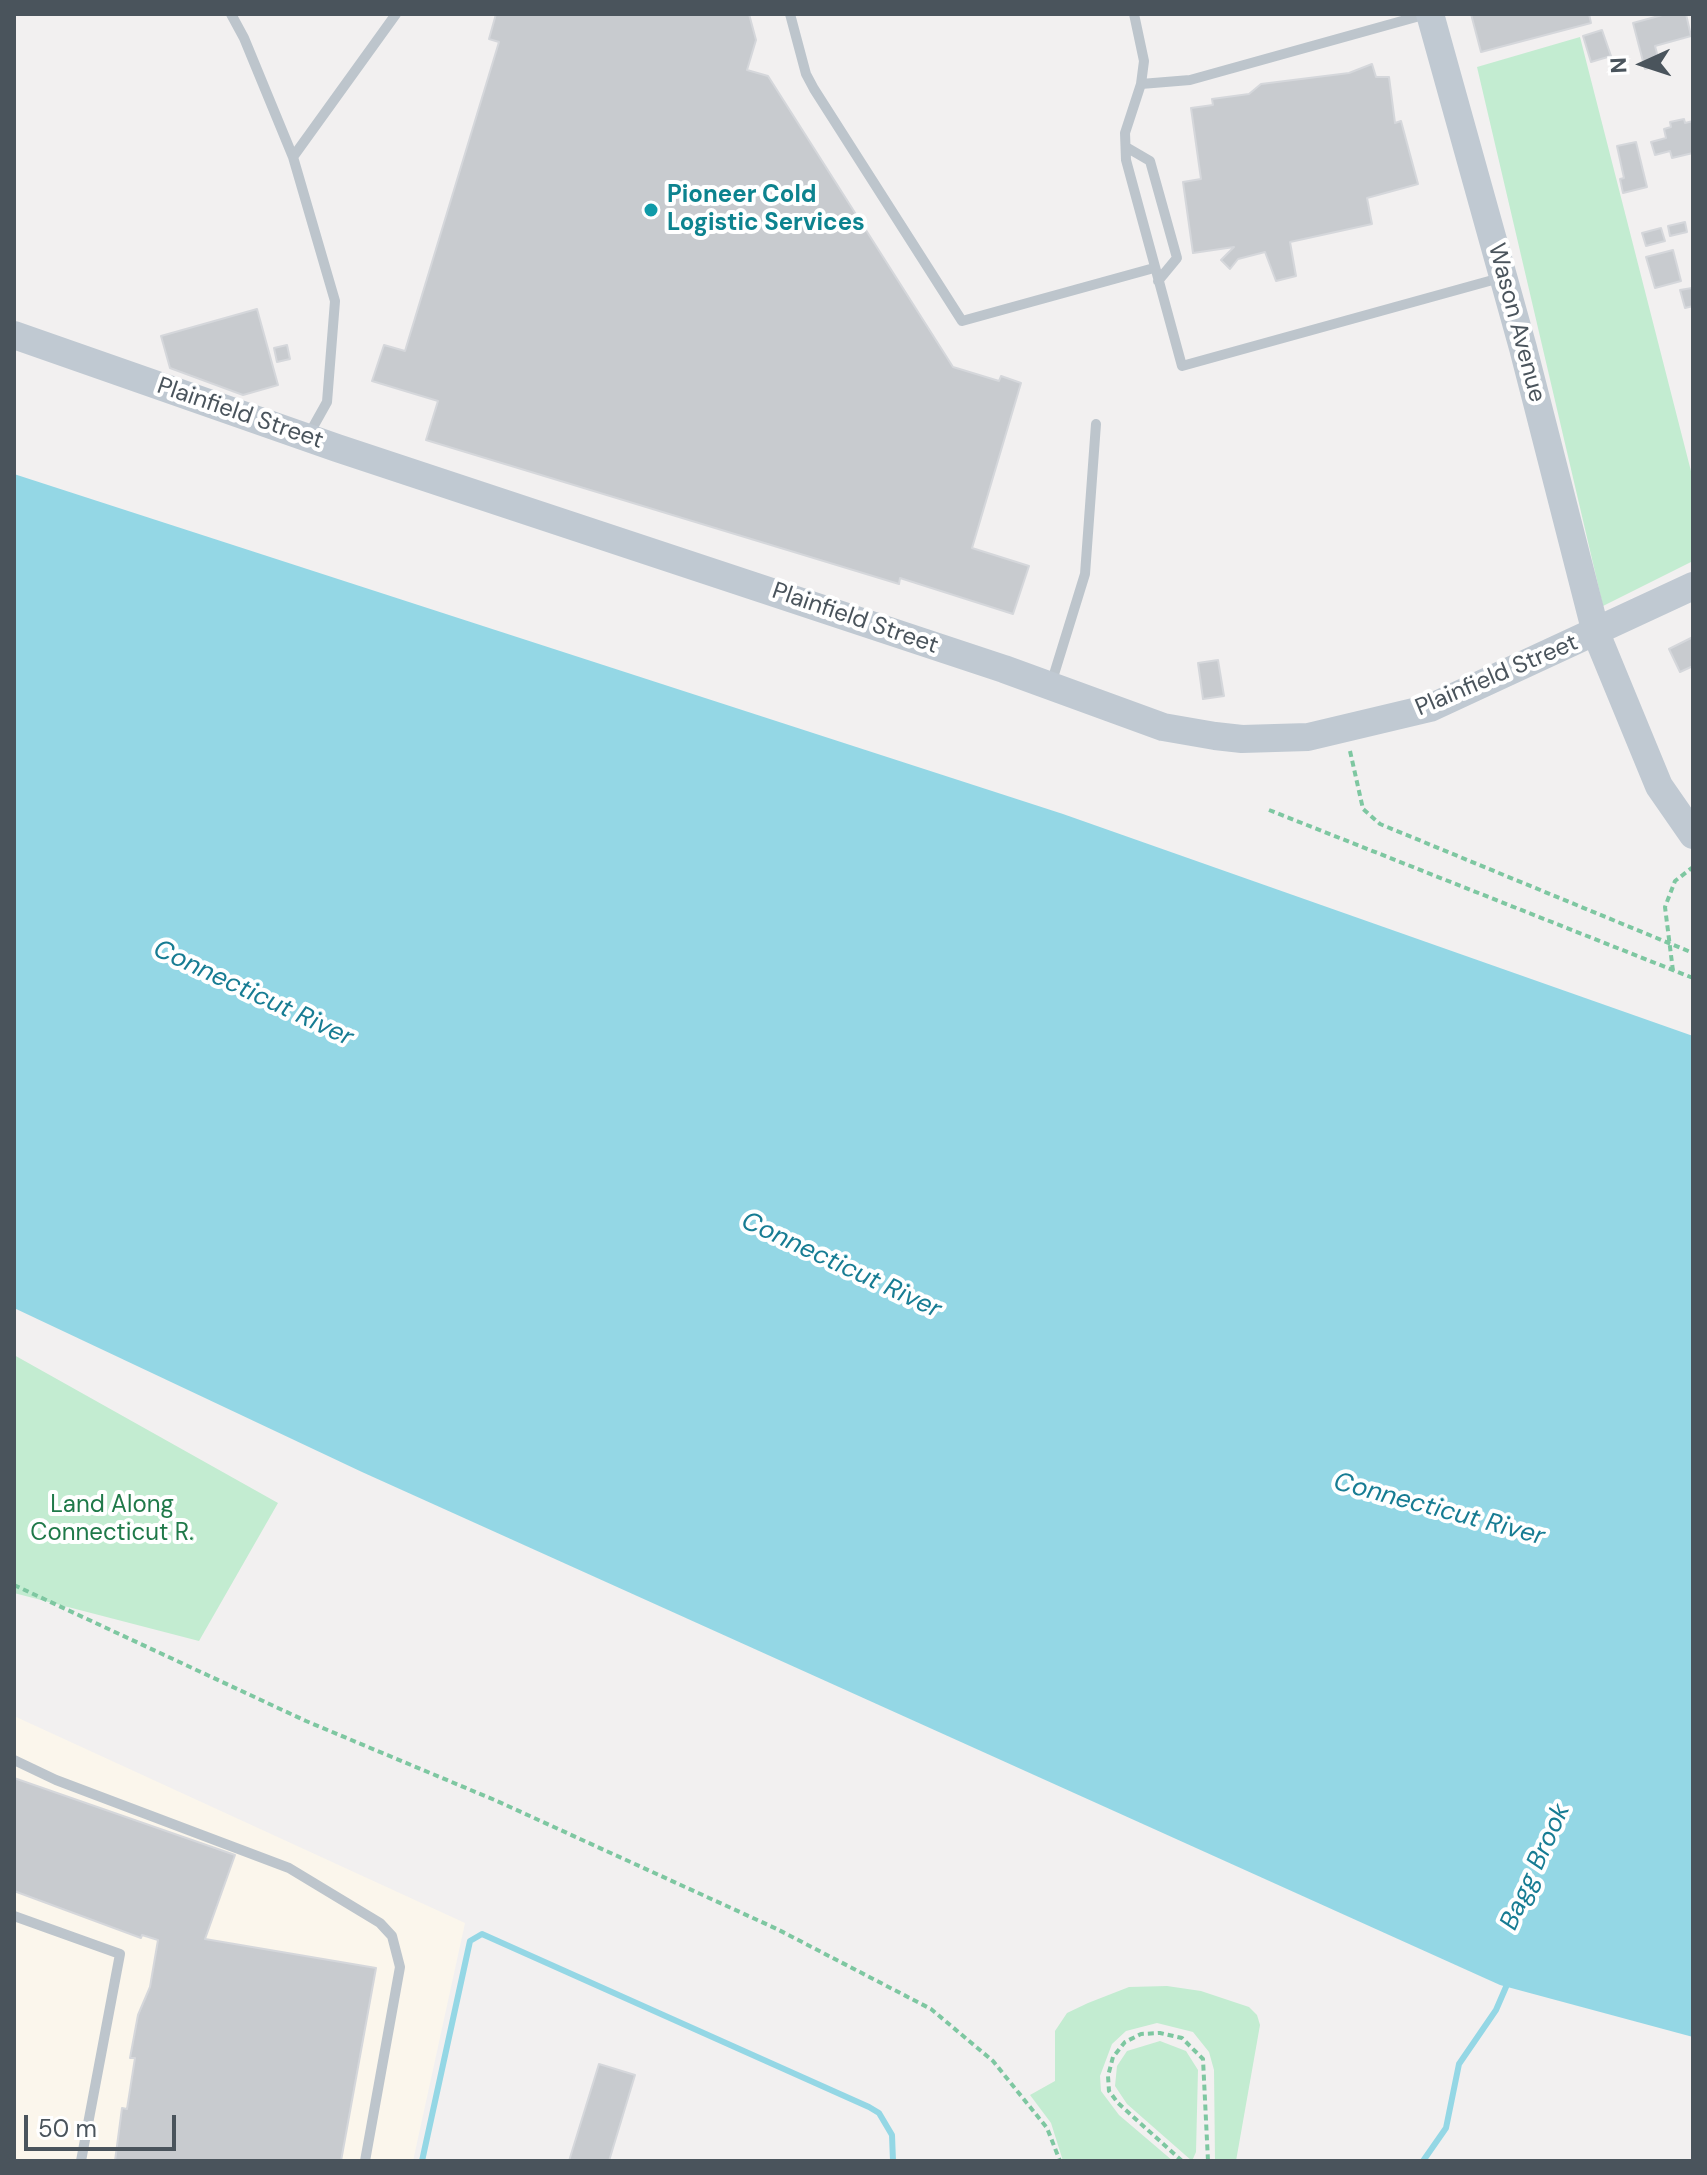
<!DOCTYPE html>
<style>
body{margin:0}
#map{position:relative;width:1707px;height:2175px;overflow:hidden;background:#f2f0f0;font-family:"DM Sans",sans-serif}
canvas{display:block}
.frame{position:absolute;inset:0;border:16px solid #4a545c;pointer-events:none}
.north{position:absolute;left:1603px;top:24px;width:80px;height:80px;-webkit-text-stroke:6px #fff;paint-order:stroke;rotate:267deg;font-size:22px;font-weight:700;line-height:32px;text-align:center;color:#4a545c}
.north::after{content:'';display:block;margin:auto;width:28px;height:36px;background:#4a545c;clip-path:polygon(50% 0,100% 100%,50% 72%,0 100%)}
.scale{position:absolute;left:24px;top:2115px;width:152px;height:36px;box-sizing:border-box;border:4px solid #4a545c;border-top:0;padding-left:10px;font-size:24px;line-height:28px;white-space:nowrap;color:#4a545c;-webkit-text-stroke:6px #fff;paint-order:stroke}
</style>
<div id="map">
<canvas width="1707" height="2175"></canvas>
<div class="frame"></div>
<div class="north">N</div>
<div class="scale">50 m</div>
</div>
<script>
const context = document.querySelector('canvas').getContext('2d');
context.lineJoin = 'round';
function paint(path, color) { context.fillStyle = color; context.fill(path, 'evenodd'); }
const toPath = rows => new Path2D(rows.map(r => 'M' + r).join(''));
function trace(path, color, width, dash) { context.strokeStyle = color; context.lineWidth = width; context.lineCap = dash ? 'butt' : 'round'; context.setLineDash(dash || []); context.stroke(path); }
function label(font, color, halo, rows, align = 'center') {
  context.font = font + ' "DM Sans",sans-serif'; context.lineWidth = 8; context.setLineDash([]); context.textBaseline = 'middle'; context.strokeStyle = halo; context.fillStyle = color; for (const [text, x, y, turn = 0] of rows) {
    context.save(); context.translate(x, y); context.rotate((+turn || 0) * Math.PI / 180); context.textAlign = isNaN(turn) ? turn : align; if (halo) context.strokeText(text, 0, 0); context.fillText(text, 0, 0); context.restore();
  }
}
paint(toPath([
 [14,1716,465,1923,413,2161,14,2161]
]), '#fbf6ec');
paint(toPath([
 [1580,37,1693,479,1693,561,1603,606,1477,67],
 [14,1355,278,1503,199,1641,14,1593],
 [1167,1986,1201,1991,1249,2007,1257,2015,1260,2025,1236,2161,1215,2161,1214,2070,1209,2052,1193,2032,1157,2023,1126,2031,1112,2044,1100,2076,1101,2091,1119,2115,1173,2161,1063,2161,1051,2123,1030,2095,1055,2081,1055,2031,1067,2013,1088,2003,1129,1987],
 [1160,2041,1186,2051,1198,2070,1196,2152,1192,2161,1127,2104,1115,2086,1117,2066,1127,2051]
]), '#c3ecd1');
paint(toPath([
 [14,474,1063,814,1693,1036,1693,2037,1500,1985,362,1472,14,1308]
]), '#94d7e5');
trace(toPath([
 [422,2161,470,1941,482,1934,869,2107,879,2113,892,2135,893,2161],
 [1423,2161,1446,2128,1459,2064,1496,2010,1509,1980]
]), '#94d7e5', 6);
const building = toPath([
 [496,14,749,14,756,40,747,70,768,76,953,367,999,381,1001,376,1021,383,972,548,1029,566,1013,614,900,578,899,584,426,440,438,401,372,381,384,345,405,351,499,42,489,39,496,14],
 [1471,14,1589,14,1591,23,1481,52,1471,14],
 [1666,14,1686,14,1691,36,1655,46,1660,65,1645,69,1633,23,1666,14],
 [1602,30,1611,56,1591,62,1583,36,1602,30],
 [1372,64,1376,77,1389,77,1395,123,1401,121,1418,184,1367,198,1372,224,1290,242,1296,276,1276,281,1265,252,1238,259,1230,269,1221,260,1234,247,1193,253,1183,182,1201,179,1191,108,1213,105,1212,99,1249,94,1261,84,1349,73,1372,64],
 [1684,119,1685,123,1693,121,1693,153,1672,158,1670,151,1655,155,1651,142,1666,138,1664,129,1671,127,1670,122,1684,119],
 [1636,142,1647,187,1623,193,1620,179,1624,178,1617,146,1636,142],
 [1685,222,1687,232,1670,236,1668,226,1685,222],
 [1661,228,1665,241,1646,246,1642,233,1661,228],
 [1673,250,1681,281,1655,288,1646,257,1673,250],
 [1692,288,1693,306,1685,308,1680,290,1692,288],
 [257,309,278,385,243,395,170,368,161,336,257,309],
 [287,345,290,359,277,362,274,348,287,345],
 [1693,637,1693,666,1680,672,1669,649,1693,637],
 [1218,660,1224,696,1203,699,1198,663,1218,660],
 [14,1778,235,1855,205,1939,376,1968,341,2161,115,2161,122,2108,127,2109,135,2058,130,2058,138,2015,150,1987,158,1940,142,1935,141,1938,14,1891,14,1778],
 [599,2064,635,2075,609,2161,569,2161,599,2064]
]);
paint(building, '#c8cbcf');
trace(building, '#d5d7db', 2);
trace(toPath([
 [1350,751,1363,809,1380,824,1693,953],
 [1269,810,1693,978],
 [1673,971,1665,907,1675,881,1693,867],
 [14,1585,306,1721,497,1801,777,1929,931,2009,993,2061,1047,2128,1060,2161],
 [1182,2161,1118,2103,1109,2091,1108,2076,1113,2057,1125,2042,1141,2034,1160,2033,1182,2038,1203,2059,1208,2161]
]), '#7ec7a1', 4, [6, 4]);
trace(toPath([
 [231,14,244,38,293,157,335,301,327,402,308,436],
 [790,14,806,74,814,89,962,321,1154,268],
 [1134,14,1144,61,1141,84,1125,133,1126,160,1182,366,1500,278],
 [1141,84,1190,80,1427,14],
 [1126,147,1150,161,1177,258,1158,281],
 [293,157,396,14],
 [1051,684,1085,574,1096,424],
 [14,1760,56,1780,289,1868,380,1923,392,1936,400,1967,365,2161],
 [14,1916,120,1954,81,2161]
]), '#bdc5cc', 10);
trace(toPath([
 [1430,14,1523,348,1596,633,1659,786,1693,835],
 [14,335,337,448,1004,669,1163,727,1215,736,1242,739,1308,737,1430,708,1693,586]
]), '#c0c9d2', 28);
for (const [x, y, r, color] of [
 [651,210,8,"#0f9aa8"]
]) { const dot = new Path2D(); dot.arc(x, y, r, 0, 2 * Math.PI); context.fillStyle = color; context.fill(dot); trace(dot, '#fff', 3); }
label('bold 24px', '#0d838f', '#fff', [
 ["Pioneer Cold",667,196],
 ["Logistic Services",667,224]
], 'left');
label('24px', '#4a545c', '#fff', [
 ["Wason Avenue",1516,323,75],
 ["Plainfield Street",240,414,19],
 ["Plainfield Street",855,619,19],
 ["Plainfield Street",1497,676,-23]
]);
label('24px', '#1f7949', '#fff', [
 ["Land Along",112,1506],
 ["Connecticut R.",112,1534]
]);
label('italic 26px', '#177c93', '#fff', [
 ["Connecticut River",253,994,25],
 ["Connecticut River",841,1266,25],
 ["Connecticut River",1439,1510,15],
 ["Bagg Brook",1536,1867,-66]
]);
</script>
